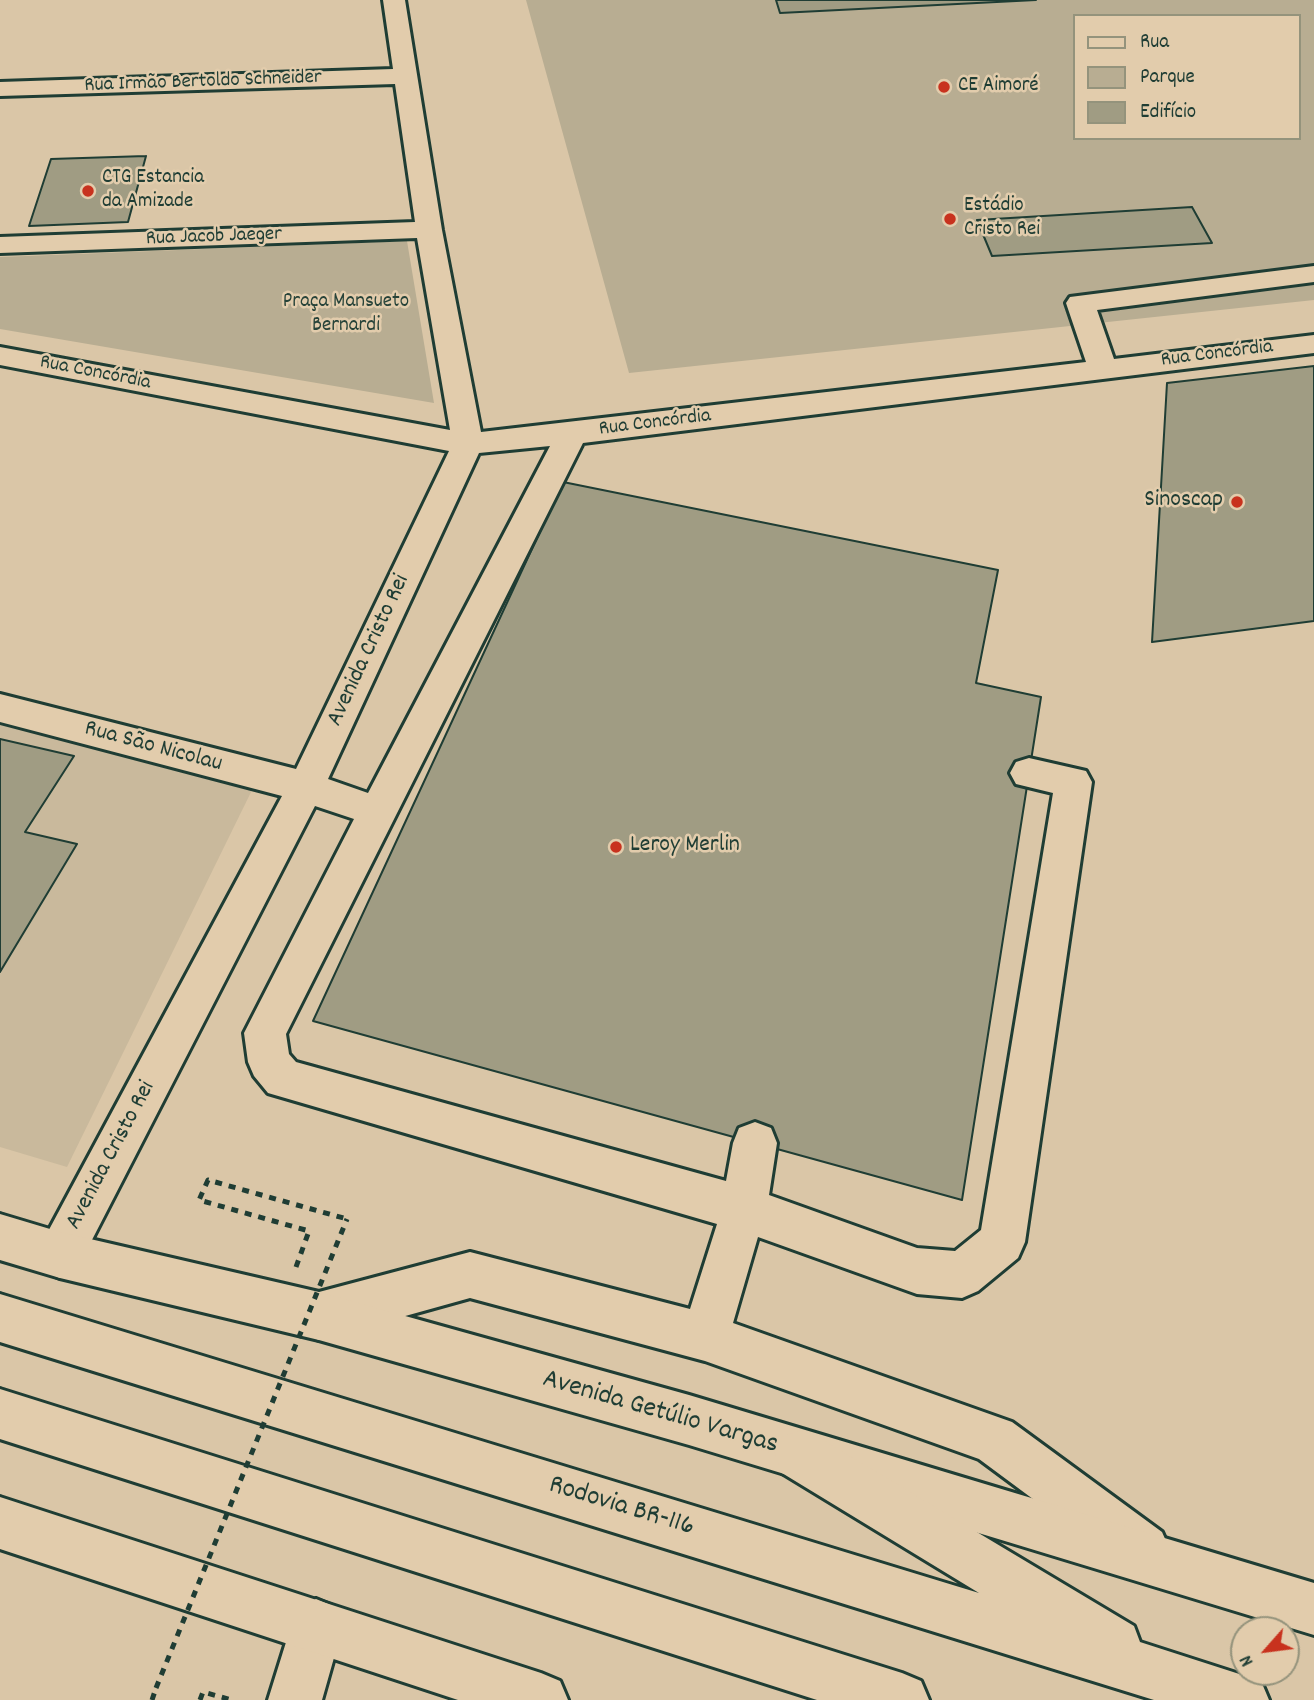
<!DOCTYPE html>
<meta charset="utf-8">
<style>
body{margin:0}
#map{position:relative;width:1314px;height:1700px;overflow:hidden;background:#dac6a7;font-family:Dekko,sans-serif}
canvas{display:block}
.legend{position:absolute;left:1073px;top:14px;width:228px;height:126px;box-sizing:border-box;background:#e2ccac;border:2px solid #94937c;margin:0;padding:9px 12px;list-style:none;font-size:21px;color:#1f3d34}
.legend li{display:flex;align-items:center;gap:14px;height:35px}
.legend b{width:35px;border:2px solid #94937c}
.north{position:absolute;left:1230px;top:1616px;width:70px;height:70px;box-sizing:border-box;background:#e2ccac;border:2px solid #94937c;border-radius:50%;rotate:242deg;font-size:19px;font-weight:700;line-height:28px;text-align:center;color:#1f3d34}
.north::after{content:'';display:block;margin:auto;width:24px;height:32px;background:#c8321e;clip-path:polygon(50% 0,100% 100%,50% 72%,0 100%)}
</style>
<div id="map">
<canvas width="1314" height="1700"></canvas>
<ul class="legend">
<li><b style="height:9px;background:#e2ccac"></b>Rua</li>
<li><b style="height:19px;background:#b8ad92"></b>Parque</li>
<li><b style="height:19px;background:#a09c83"></b>Edifício</li>
</ul>
<div class="north">N</div>
</div>
<script>
const context = document.querySelector('canvas').getContext('2d');
context.lineJoin = 'round';
function paint(path, color) { context.fillStyle = color; context.fill(path, 'evenodd'); }
const toPath = rows => new Path2D(rows.map(r => 'M' + r).join(''));
function trace(path, color, width, dash) { context.strokeStyle = color; context.lineWidth = width; context.lineCap = dash ? 'butt' : 'round'; context.setLineDash(dash || []); context.stroke(path); }
function label(font, color, halo, rows, align = 'center') {
  context.font = font + ' Dekko,sans-serif'; context.lineWidth = 5; context.setLineDash([]); context.textBaseline = 'middle'; context.strokeStyle = halo; context.fillStyle = color; for (const [text, x, y, turn = 0] of rows) {
    context.save(); context.translate(x, y); context.rotate((+turn || 0) * Math.PI / 180); context.textAlign = isNaN(turn) ? turn : align; if (halo) context.strokeText(text, 0, 0); context.fillText(text, 0, 0); context.restore();
  }
}
paint(toPath([
 [0,720,254,786,67,1167,0,1147]
]), '#c9b99c');
paint(toPath([
 [526,0,1314,0,1314,300,629,373],
 [1074,16,1298,16,1298,138,1074,138],
 [407,241,434,403,0,329,0,257]
]), '#b8ad92');
const building = toPath([
 [776,0,1036,0,780,13,776,0],
 [146,156,128,222,29,226,51,159,146,156],
 [1192,207,1212,243,992,256,977,220,1192,207],
 [1314,366,1314,621,1152,642,1167,383,1314,366],
 [563,482,998,570,976,683,1041,697,962,1200,313,1021,563,482],
 [0,739,74,756,25,832,77,844,0,972,0,739]
]);
paint(building, '#a09c83');
trace(building, '#1f3d34', 2);
const minor = toPath([
 [383,0,405,0,442,230,481,432,1086,362,1066,303,1070,297,1314,266,1314,282,1097,310,1114,359,1314,335,1314,353,583,443,286,1034,289,1054,296,1062,726,1181,733,1143,739,1128,755,1122,771,1128,777,1143,769,1195,917,1248,955,1251,981,1230,1053,793,1016,784,1010,773,1016,762,1029,758,1086,771,1092,782,1025,1242,1018,1258,978,1291,962,1298,917,1294,758,1237,733,1323,1012,1422,1162,1532,1170,1550,1162,1568,1144,1576,1126,1568,979,1459,705,1361,470,1298,319,1340,302,1333,295,1316,302,1299,319,1292,470,1252,690,1309,717,1224,268,1093,254,1076,248,1062,244,1033,354,819,315,806,76,1271,60,1278,44,1271,37,1255,44,1239,282,796,0,722,0,694,296,769,449,451,0,365,0,347,450,430,417,238,0,253,0,237,415,222,395,84,0,96,0,82,393,69,383,0],
 [550,446,368,793,328,779,479,453,550,446],
 [316,1599,335,1607,343,1626,322,1700,268,1700,297,1607,316,1599]
]);
const major = toPath([
 [0,1214,60,1232,319,1292,689,1395,1314,1583,1314,1635,689,1445,319,1340,60,1278,0,1260,0,1214],
 [0,1497,541,1673,560,1681,568,1700,458,1700,0,1549,0,1497]
]);
const highway = toPath([
 [0,1294,979,1593,782,1473,775,1455,782,1437,800,1430,818,1437,1134,1626,1140,1642,1261,1681,1269,1700,1154,1700,0,1342,0,1294],
 [0,1389,902,1673,921,1681,929,1700,817,1700,0,1439,0,1389]
]);
trace(minor, '#1f3d34', 6);
trace(major, '#1f3d34', 6);
trace(highway, '#1f3d34', 6);
trace(toPath([
 [296,1267,309,1231,199,1200,208,1180,347,1219],
 [152,1700,156,1688],
 [200,1700,203,1692,232,1700]
]), '#1f3d34', 5, [7, 7]);
paint(minor, '#e2ccac');
paint(major, '#e2ccac');
paint(highway, '#e2ccac');
trace(toPath([
 [156,1688,347,1219]
]), '#1f3d34', 5, [7, 7]);
for (const [x, y, r, color] of [
 [944,87,7,"#c8321e"],
 [88,191,7,"#c8321e"],
 [950,219,7,"#c8321e"],
 [1237,502,7,"#c8321e"],
 [616,847,7,"#c8321e"]
]) { const dot = new Path2D(); dot.arc(x, y, r, 0, 2 * Math.PI); context.fillStyle = color; context.fill(dot); trace(dot, '#e2ccac', 2.5); }
label('21px', '#1f3d34', '#e2ccac', [
 ["Rua Irmão Bertoldo Schneider",203,83,-2],
 ["Rua Jacob Jaeger",214,238,-2],
 ["Rua Concórdia",1217,355,-7],
 ["Rua Concórdia",95,374,11],
 ["Rua Concórdia",655,424,-7]
]);
label('21px', '#1f3d34', '#e2ccac', [
 ["CE Aimoré",958,87],
 ["CTG Estancia",102,179],
 ["da Amizade",102,203],
 ["Estádio",964,207],
 ["Cristo Rei",964,231]
], 'left');
label('21px', '#274339', '#e2ccac', [
 ["Praça Mansueto",346,303],
 ["Bernardi",346,327]
]);
label('24px', '#1f3d34', '#e2ccac', [
 ["Sinoscap",1223,502],
 ["Leroy Merlin",630,847,"left"]
], 'right');
label('24px', '#1f3d34', '#e2ccac', [
 ["Avenida Cristo Rei",370,651,-65],
 ["Rua São Nicolau",153,748,15],
 ["Avenida Cristo Rei",112,1156,-62]
]);
label('28px', '#1f3d34', '#e2ccac', [
 ["Avenida Getúlio Vargas",660,1414,16],
 ["Rodovia BR-116",621,1508,17]
]);
</script>
